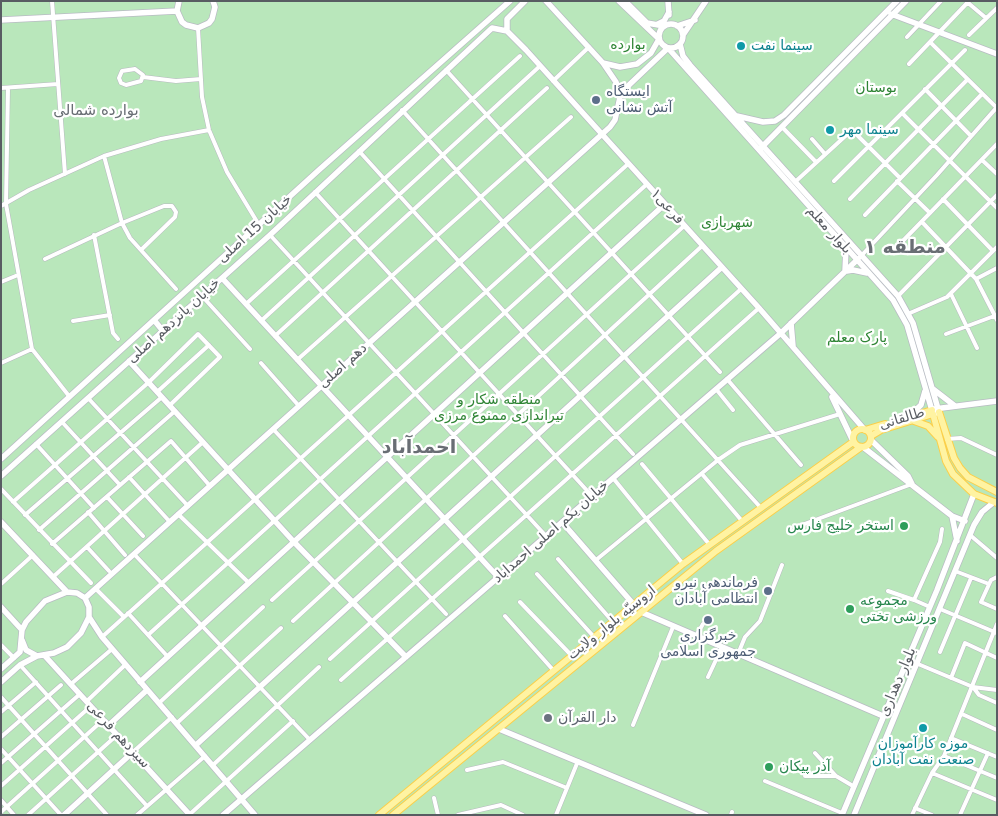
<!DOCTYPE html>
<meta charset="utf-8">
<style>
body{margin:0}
#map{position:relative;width:998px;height:816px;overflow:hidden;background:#edeadf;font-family:"DejaVu Sans",sans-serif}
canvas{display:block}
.frame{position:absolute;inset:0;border:2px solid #585c62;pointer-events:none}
</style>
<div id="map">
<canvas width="998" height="816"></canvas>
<div class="frame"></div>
</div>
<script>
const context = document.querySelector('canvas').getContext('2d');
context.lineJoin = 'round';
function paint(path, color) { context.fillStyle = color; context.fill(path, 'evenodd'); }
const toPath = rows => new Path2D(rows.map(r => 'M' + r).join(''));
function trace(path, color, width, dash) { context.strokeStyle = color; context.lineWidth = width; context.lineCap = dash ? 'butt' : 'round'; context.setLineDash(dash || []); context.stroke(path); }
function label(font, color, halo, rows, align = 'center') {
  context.font = font + ' "DejaVu Sans",Cairo,sans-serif'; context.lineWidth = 4.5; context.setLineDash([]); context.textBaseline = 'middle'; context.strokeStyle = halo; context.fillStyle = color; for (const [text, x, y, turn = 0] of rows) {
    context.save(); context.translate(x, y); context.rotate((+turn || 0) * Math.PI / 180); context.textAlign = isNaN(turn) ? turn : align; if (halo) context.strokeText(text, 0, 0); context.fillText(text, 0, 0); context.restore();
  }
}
paint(toPath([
 [1,1,997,1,997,815,1,815]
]), '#b9e7bb');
const street = toPath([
 [52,1,65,174],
 [967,2,986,18],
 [198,28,202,97,209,130,227,172,259,225],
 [969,35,997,8],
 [907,37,941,1],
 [930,42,997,108],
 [909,64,969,1],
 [135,69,143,75,141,81,126,85,121,83,119,78,122,71,135,69],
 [446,70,720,372],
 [143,77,176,81,201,79],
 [553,81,589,47],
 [1,88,58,84],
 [8,89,6,204,32,349,69,396],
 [925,89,971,136],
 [402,110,761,508],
 [902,113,997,208],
 [782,127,816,162],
 [812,139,825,154],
 [359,151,633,454],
 [104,156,122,223,130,238,176,289],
 [982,160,997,174],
 [834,181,965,50],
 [897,181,930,213],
 [795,182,852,130,900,178],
 [315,192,592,496],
 [850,199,967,80],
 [943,199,993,251],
 [1,206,29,190,104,156,161,139,209,130],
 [865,215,982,94],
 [922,222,976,279,997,268],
 [94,235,113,333,118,339],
 [270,235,546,536],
 [895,249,997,144],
 [862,255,937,175,997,107],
 [45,259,122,223,164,206,172,206,176,212,175,217,141,250],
 [976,279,997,320],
 [1,282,18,275],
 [951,294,977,348],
 [202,296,250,349],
 [898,296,997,195],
 [246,304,520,56],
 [910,313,947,297,997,247],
 [73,321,110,315],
 [261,321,540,66],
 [946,334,997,315],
 [275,336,547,88],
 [297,360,571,117],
 [1,363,32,349],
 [261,363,299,406],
 [727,379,801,465],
 [716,389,733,410],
 [157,392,209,345],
 [88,398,188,506],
 [62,422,120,485],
 [273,429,446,614],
 [947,439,961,438,997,455],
 [36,444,94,508],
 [642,464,709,544],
 [702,474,742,521],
 [129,477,170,522],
 [613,478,683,564],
 [1,489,91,583],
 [107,497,143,536],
 [13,502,149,382,198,334,220,357,170,405],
 [88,512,125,555],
 [178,514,249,583],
 [25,515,162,397],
 [799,526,912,484],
 [39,530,175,411],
 [970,535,997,558],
 [52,544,171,441,210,486],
 [87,547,109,571],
 [134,554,310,740],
 [558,559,613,622],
 [596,560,718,460,740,445,840,414],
 [955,571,989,584],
 [537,574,595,638],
 [53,577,203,442],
 [997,577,991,580,981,602,997,609],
 [1,584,33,555],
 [96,589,124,617],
 [888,591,914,600],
 [272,600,684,226],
 [520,602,572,656],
 [930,607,914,600,940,542,942,529],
 [940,609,997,633],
 [128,613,168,657],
 [505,616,554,671],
 [293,621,702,246],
 [148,635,647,184],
 [696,636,703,624],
 [102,637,628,164],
 [1,645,14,658],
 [940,652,971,578],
 [738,654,745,637,760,621,782,565],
 [330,659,741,289],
 [918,664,973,687,997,690],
 [20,665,147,806],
 [708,677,722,647],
 [951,678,965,643,997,658],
 [341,680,759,308],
 [71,684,112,649],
 [973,687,979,695,997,703],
 [1,697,107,815],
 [87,701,125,665],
 [159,703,263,607],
 [1,712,36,682],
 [962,714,997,730],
 [177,723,281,628],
 [633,725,673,627],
 [1,737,61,685],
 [951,738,997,757],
 [1,749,61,815],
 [133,752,172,717],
 [815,753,836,776,853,786],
 [944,756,997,778],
 [1,763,80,694],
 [213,765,319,667],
 [467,770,503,762,567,788],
 [932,773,997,800],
 [805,776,836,776],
 [765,781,842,813],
 [1,786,91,706],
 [434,798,438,815],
 [1,800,14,815],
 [915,808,932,815],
 [1,812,103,720],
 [190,814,293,721],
 [28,815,117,735],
 [137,815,205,756],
 [458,815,501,805,523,815],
 [556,815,578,761],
 [731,815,732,812],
 [912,815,932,773,944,756,997,624],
 [960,815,988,753]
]);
const secondary = toPath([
 [179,1,177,11,182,22,186,25,198,28,209,23,212,19,215,7,213,1],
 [546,1,603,63,616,82,620,97],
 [625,1,647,23,664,26],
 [668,1,669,15],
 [891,14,997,54],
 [1,20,177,11],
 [658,24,664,21,669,12],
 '659 36a12 12 0 1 1 24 0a12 12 0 1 1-24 0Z',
 [677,26,695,20],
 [507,31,507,19,525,1],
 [683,35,706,1],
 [603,63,620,67,637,64,651,53,659,39,619,1],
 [737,116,763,122,775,121,784,115,897,1],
 [761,148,906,1],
 [845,271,846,248],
 [847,271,853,270,867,273],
 [222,278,498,577],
 [154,320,163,331],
 [791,323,793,346],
 [129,361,294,542,406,657],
 [933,389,955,406],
 [832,397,852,439],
 [934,409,997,401],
 [908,417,921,405,925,391],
 [871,440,908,476,912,484],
 [863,447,952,516,965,521],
 [1,459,320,169,510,1],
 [1,476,270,235,492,28,507,31,526,50,759,308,864,429],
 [952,516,957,541],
 [1,522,67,592],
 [562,522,635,606],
 [85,598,610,127,615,120,620,97,629,85,668,48,893,300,907,325,933,414,939,412,913,323,898,296,690,65,683,56,680,44],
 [1,607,22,630],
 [641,612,883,716],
 [89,617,102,637,255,815],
 [45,656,190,815],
 [1,669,20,652,22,630,26,622,45,601,67,592,77,593,85,598,89,607,89,617,81,633,67,647,54,653,37,656,26,650,22,640],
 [1,682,20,665,37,656],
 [140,682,665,204],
 [109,725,147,690],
 [499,729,706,815],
 [196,745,722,267],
 [64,815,133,752],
 [223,815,781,333,858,259],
 [842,815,937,590,974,494],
 [854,815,974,525,982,512,994,502]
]);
const primary = toPath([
 [939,412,954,458,960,468,968,477,997,492],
 [916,415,932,410],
 [914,421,928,426,938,437],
 '853 438a9 9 0 1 1 18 0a9 9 0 1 1-18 0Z',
 [865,430,885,424],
 [871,436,881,430,933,414,946,461,953,474,974,494,997,503],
 [379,815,683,564,853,442],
 [393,815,716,551,861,447]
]);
trace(street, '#b8bac0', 5);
trace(secondary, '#b8bcc3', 7);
trace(primary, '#fbcf4a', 8);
trace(street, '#fff', 4);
trace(secondary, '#fff', 5.5);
trace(primary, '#fff3a2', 6);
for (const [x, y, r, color] of [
 [741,46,5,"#0f9aa8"],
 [596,100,5,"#5c6f8a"],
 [830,130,5,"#0f9aa8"],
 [904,526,5,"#2e9e5b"],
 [768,591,5,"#5c6f8a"],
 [850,609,5,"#2e9e5b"],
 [708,620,5,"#5c6f8a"],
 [548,718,5,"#6b7280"],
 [923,728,5,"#0f9aa8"],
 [769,767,5,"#2e9e5b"]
]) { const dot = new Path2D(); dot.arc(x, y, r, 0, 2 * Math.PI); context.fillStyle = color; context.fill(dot); trace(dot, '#fff', 2); }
label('14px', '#2e8434', '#fff', [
 ["بوارده",628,45],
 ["بوستان",876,88],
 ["شهربازی",727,223],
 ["پارک معلم",857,338],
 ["منطقه شکار و",499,400],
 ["تیراندازی ممنوع مرزی",499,416]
]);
label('14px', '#0d838f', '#fff', [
 ["سینما نفت",751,46],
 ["سینما مهر",840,130],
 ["موزه کارآموزان",923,744,"center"],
 ["صنعت نفت آبادان",923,760,"center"]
], 'left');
label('14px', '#4e5e75', '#fff', [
 ["ایستگاه",606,92],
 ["آتش نشانی",606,108],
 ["فرماندهی نیرو",758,583,"right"],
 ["انتظامی آبادان",758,599,"right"],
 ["خبرگزاری",708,636,"center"],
 ["جمهوری اسلامی",708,652,"center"]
], 'left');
label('14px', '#585c62', '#fff', [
 ["فرعی۱",667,207,48],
 ["خیابان 15 اصلی",255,229,-42],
 ["بلوار معلم",829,230,48],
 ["خیابان پانزدهم اصلی",174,321,-42],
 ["دهم اصلی",343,366,-42],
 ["طالقانی",902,419,-17],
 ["خیابان یکم اصلی احمداباد",551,532,-41],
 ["اروسیّه بلوار ولایت",612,623,-39],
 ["بلوار دهداری",898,682,-67],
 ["سیزدهم فرعی",118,735,47]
]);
label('14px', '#27864d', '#fff', [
 ["استخر خلیج فارس",894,526,"right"],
 ["مجموعه",860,601],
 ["ورزشی تختی",860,617],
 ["آذر پیکان",779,767]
], 'left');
label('14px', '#5b616d', '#fff', [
 ["دار القرآن",558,718]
], 'left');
label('15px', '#696e74', '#fff', [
 ["بوارده شمالی",96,111]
]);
label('bold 19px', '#696e74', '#fff', [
 ["منطقه ۱",905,248],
 ["احمدآباد",419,448]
]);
</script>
